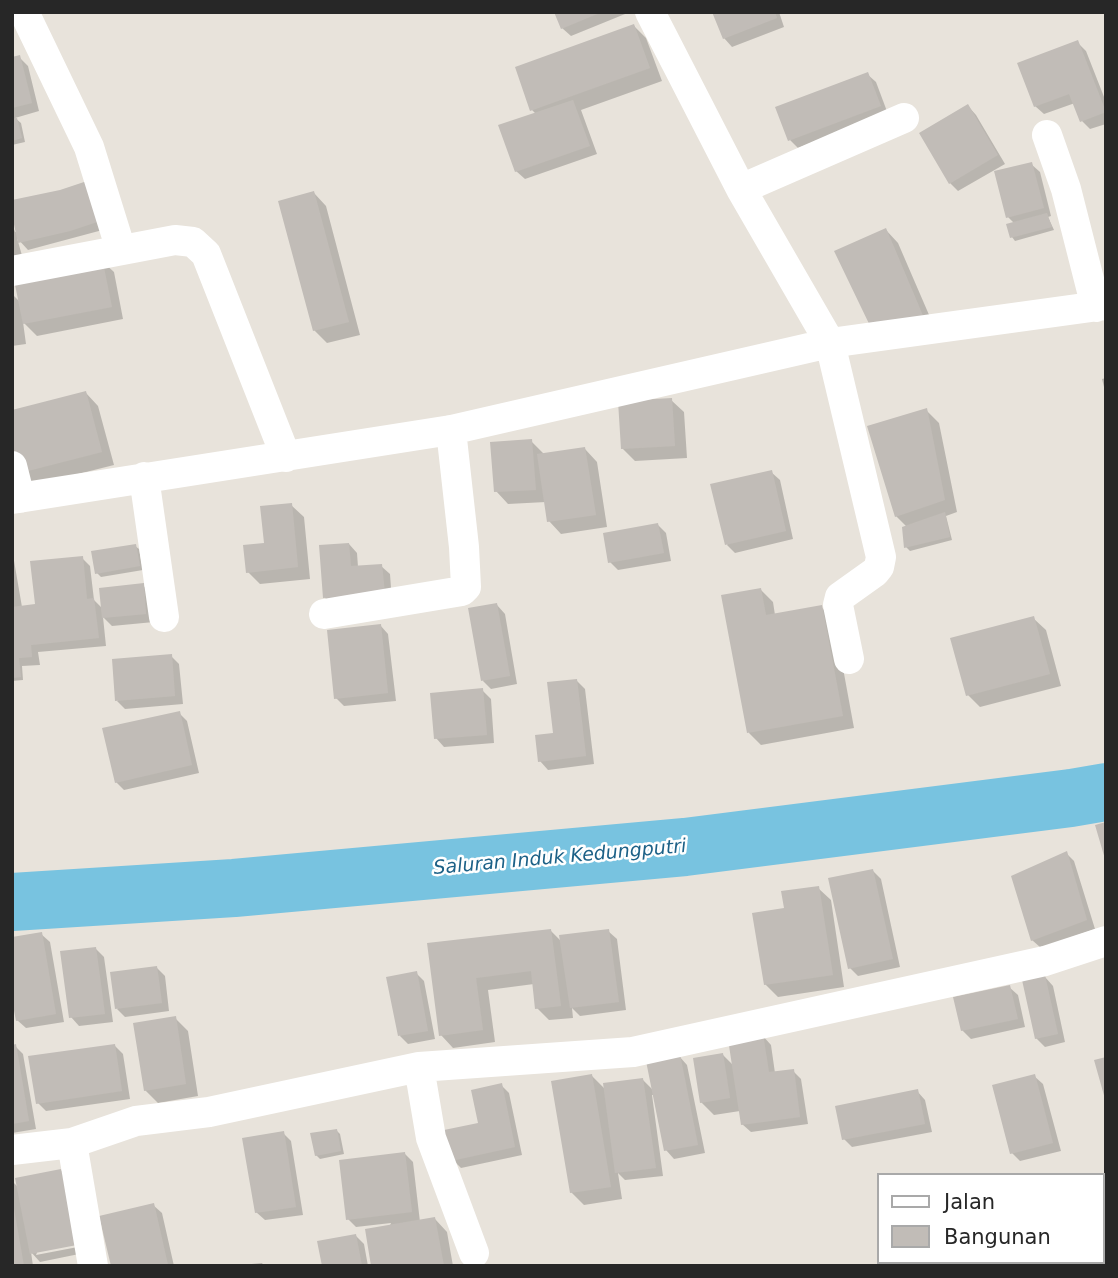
<!DOCTYPE html>
<style>
body{margin:0}
#map{position:relative;width:1118px;height:1278px;overflow:hidden;background:#e8e3db;font-family:"DejaVu Sans",sans-serif}
canvas{display:block}
.frame{position:absolute;inset:0;border:14px solid #272727;pointer-events:none}
.legend{position:absolute;left:877px;top:1173px;width:228px;height:91px;box-sizing:border-box;background:#fff;border:2px solid #a9a9a9;margin:0;padding:9px 12px;list-style:none;font-size:21px;color:#272727}
.legend li{display:flex;align-items:center;gap:14px;height:35px}
.legend b{width:35px;border:2px solid #a9a9a9}
</style>
<div id="map">
<canvas width="1118" height="1278"></canvas>
<div class="frame"></div>
<ul class="legend">
<li><b style="height:9px;background:#fff"></b>Jalan</li>
<li><b style="height:19px;background:#c1bcb7"></b>Bangunan</li>
</ul>
</div>
<script>
const context = document.querySelector('canvas').getContext('2d');
context.lineJoin = 'round';
function paint(path, color) { context.fillStyle = color; context.fill(path, 'evenodd'); }
const toPath = rows => new Path2D(rows.map(r => 'M' + r).join(''));
function trace(path, color, width, dash) { context.strokeStyle = color; context.lineWidth = width; context.lineCap = dash ? 'butt' : 'round'; context.setLineDash(dash || []); context.stroke(path); }
function label(font, color, halo, rows, align = 'center') {
  context.font = font + ' "DejaVu Sans",sans-serif'; context.lineWidth = 5; context.setLineDash([]); context.textBaseline = 'middle'; context.strokeStyle = halo; context.fillStyle = color; for (const [text, x, y, turn = 0] of rows) {
    context.save(); context.translate(x, y); context.rotate((+turn || 0) * Math.PI / 180); context.textAlign = isNaN(turn) ? turn : align; if (halo) context.strokeText(text, 0, 0); context.fillText(text, 0, 0); context.restore();
  }
}
paint(toPath([
 [556,12,630,12,571,36,562,28],
 [714,12,779,12,784,27,732,47,724,38],
 [634,26,646,38,662,81,581,110,597,154,525,179,516,171,536,114,532,110],
 [1077,42,1086,51,1106,102,1106,124,1090,129,1082,121,1075,103,1044,114,1035,106],
 [19,57,28,66,39,111,15,118,21,123,25,142,12,145,12,59],
 [867,74,876,82,888,114,798,148,790,140],
 [968,106,976,115,1005,164,958,191,950,183],
 [1031,164,1040,172,1051,216,1048,217,1054,230,1015,241,1012,237,1015,224,1008,217,996,172],
 [60,191,110,228,28,250,17,238,23,259,12,262,12,223,15,232,18,231],
 [314,193,326,206,360,335,327,343,314,330],
 [886,230,898,243,936,331,887,344],
 [101,260,114,272,123,319,37,336,23,322,26,344,12,346,12,294,20,302],
 [1106,378,1106,395,1102,379],
 [86,393,98,406,114,465,34,485,21,472],
 [671,400,684,412,687,458,635,461,622,448],
 [926,410,939,423,957,512,946,516,952,540,910,551,906,547,907,527,896,516],
 [531,441,545,455,585,449,597,462,607,527,561,534,549,521,546,502,508,504,496,491],
 [771,472,780,480,793,539,735,553,727,545],
 [291,505,304,517,310,579,260,584,248,572],
 [658,525,666,533,671,561,618,570,610,562],
 [349,544,357,553,358,567,381,566,390,574,392,601,334,606,325,598],
 [135,546,139,549,143,570,101,577,97,573],
 [12,549,22,607,37,605,82,558,90,566,94,600,103,609,143,585,151,594,154,622,112,626,103,617,106,646,38,652,40,665,22,666,23,680,12,681],
 [760,589,773,602,775,615,821,607,834,619,854,728,761,745,749,733],
 [497,605,505,614,517,684,491,689,483,681],
 [1033,618,1046,630,1061,686,980,707,968,695],
 [380,625,388,634,396,701,344,706,336,698],
 [171,656,179,664,183,704,125,709,117,701],
 [577,681,585,689,594,764,548,770,540,761,555,735],
 [482,690,491,699,494,743,444,747,436,738],
 [179,713,187,721,199,773,124,790,116,782],
 [1066,853,1074,861,1095,929,1041,948,1032,940],
 [873,871,881,879,900,967,858,976,850,968],
 [818,888,831,900,844,987,778,997,765,984,786,910],
 [551,931,562,942,608,931,617,939,626,1010,580,1016,572,1008,573,1018,549,1020,537,1008,534,984,488,990,495,1042,453,1048,441,1035,429,945],
 [41,934,50,942,64,1022,26,1028,17,1020],
 [96,949,104,957,113,1022,79,1026,71,1017],
 [157,968,165,976,169,1011,125,1017,117,1009],
 [416,973,424,981,435,1039,408,1044,400,1036],
 [1045,977,1053,986,1065,1042,1045,1047,1036,1038],
 [1009,987,1018,995,1025,1027,971,1039,962,1030],
 [175,1018,188,1031,198,1096,158,1103,145,1090],
 [763,1036,771,1045,775,1073,793,1071,801,1079,808,1124,751,1132,742,1124,740,1111,714,1115,701,1102,723,1055,734,1066],
 [12,1046,15,1046,23,1054,36,1129,12,1133],
 [115,1046,123,1054,130,1099,46,1111,38,1103],
 [679,1056,687,1065,705,1153,674,1159,666,1150,655,1095,652,1095,663,1176,625,1180,618,1173,622,1199,584,1205,571,1192,592,1076,606,1090,643,1080,654,1091],
 [1034,1076,1043,1084,1061,1151,1020,1161,1012,1153],
 [501,1085,509,1093,522,1155,461,1168,453,1160,480,1124],
 [917,1091,925,1100,932,1132,852,1147,844,1139],
 [336,1130,340,1134,344,1154,320,1159,316,1155],
 [283,1133,291,1141,303,1215,265,1220,256,1212],
 [405,1154,413,1162,420,1222,435,1219,447,1232,453,1266,373,1266,391,1223,356,1227,348,1219],
 [61,1170,69,1179,36,1255,83,1246,84,1253,40,1262,31,1252,33,1266,12,1266,12,1181,18,1187],
 [153,1205,162,1213,174,1266,113,1266],
 [1106,1230,1106,1247,1102,1236,1102,1231],
 [356,1236,364,1244,368,1266,323,1266],
 [262,1263,264,1266,231,1266]
]), '#0003');
trace(toPath([
 [12,902,234,888,685,847,1071,798,1106,792]
]), '#78c3e0', 58);
paint(toPath([
 [554,12,602,12,561,29],
 [712,12,775,12,777,18,723,39],
 [634,24,650,68,530,111,515,67],
 [1078,40,1106,112,1080,122,1069,94,1034,107,1017,63],
 [20,55,32,103,12,108,12,57],
 [868,72,881,106,788,141,775,107],
 [573,100,590,146,515,172,498,125],
 [968,104,998,155,949,184,919,133],
 [17,118,22,138,12,141,12,119],
 [1032,162,1044,208,1006,218,994,171],
 [90,180,103,220,70,231,18,243,12,215,12,200,60,190],
 [314,191,349,322,313,331,278,201],
 [1047,213,1052,227,1010,238,1006,224],
 [886,228,924,318,873,332,834,251],
 [102,258,112,307,23,324,13,275],
 [86,391,102,452,20,473,12,445,12,410],
 [672,398,675,446,621,449,618,401],
 [927,408,945,500,895,517,867,426],
 [532,439,536,490,494,492,490,442],
 [585,447,596,515,547,522,537,454],
 [772,470,786,531,725,545,710,484],
 [292,503,298,567,246,573,243,545,264,543,260,506],
 [945,512,950,537,904,548,902,527],
 [658,523,664,553,608,563,603,533],
 [349,543,351,566,382,564,385,594,323,598,319,545],
 [136,544,140,566,95,574,91,551],
 [83,556,87,599,94,598,99,638,31,645,32,657,19,658,21,677,12,678,12,607,35,604,30,561],
 [144,583,146,614,102,618,99,588],
 [761,588,766,615,822,605,843,716,747,733,721,595],
 [497,603,510,676,481,681,468,608],
 [1034,616,1050,674,966,696,950,638],
 [381,624,388,693,334,699,327,630],
 [172,654,175,696,115,701,112,659],
 [577,679,586,756,538,762,535,735,553,733,547,682],
 [483,688,487,735,434,739,430,693],
 [180,711,192,765,115,783,102,728],
 [1106,822,1106,859,1105,859,1095,825],
 [1067,851,1087,920,1031,941,1011,876],
 [873,869,893,959,848,969,828,878],
 [819,886,833,975,764,985,752,913,784,908,781,891],
 [551,929,561,1006,535,1009,531,971,476,978,483,1030,439,1036,427,943],
 [609,929,619,1002,570,1008,559,935],
 [42,932,56,1014,16,1021,12,1000,12,937],
 [96,947,105,1014,69,1018,60,951],
 [157,966,162,1003,115,1009,110,972],
 [417,971,428,1031,398,1036,386,977],
 [1045,975,1058,1034,1035,1039,1022,980],
 [1010,985,1018,1019,961,1031,953,997],
 [176,1016,186,1084,144,1091,133,1023],
 [763,1034,769,1072,794,1069,800,1117,741,1125,728,1039],
 [16,1044,29,1121,12,1124,12,1045],
 [115,1044,122,1091,36,1104,28,1056],
 [723,1053,730,1098,700,1103,693,1058],
 [680,1054,698,1145,664,1151,646,1061],
 [1106,1057,1106,1099,1105,1099,1094,1060],
 [592,1074,611,1187,570,1193,551,1081],
 [1035,1074,1053,1143,1010,1154,992,1085],
 [643,1078,656,1168,615,1173,603,1083],
 [502,1083,515,1147,451,1161,444,1130,478,1123,471,1090],
 [918,1089,925,1124,842,1140,835,1106],
 [337,1129,341,1151,315,1156,310,1133],
 [284,1131,296,1207,255,1213,242,1138],
 [405,1152,412,1212,346,1220,339,1160],
 [61,1169,77,1245,30,1254,15,1178],
 [154,1203,168,1265,111,1266,99,1216],
 [12,1209,14,1209,24,1266,12,1266],
 [435,1217,444,1266,371,1266,365,1229],
 [356,1234,362,1266,322,1266,317,1241]
]), '#c1bcb7');
trace(toPath([
 [24,12,89,147,121,250],
 [650,12,741,189,830,343,1106,305],
 [1047,135,1066,189,1096,307],
 [741,189,904,118],
 [12,271,175,240,193,242,206,254,286,457],
 [12,466,20,498],
 [144,477,164,617],
 [12,499,451,430,830,343,881,557,879,567,875,572,840,597,838,605,849,659],
 [324,614,462,591,466,587,464,547,451,430],
 [419,1067,431,1138,474,1253],
 [72,1143,93,1266],
 [12,1150,72,1143,136,1121,209,1112,419,1067,633,1052,1045,961,1106,941]
]), '#fff', 30);
label('italic 19px', '#1c6187', '#fff', [
 ["Saluran Induk Kedungputri",560,858,-5]
]);
</script>
